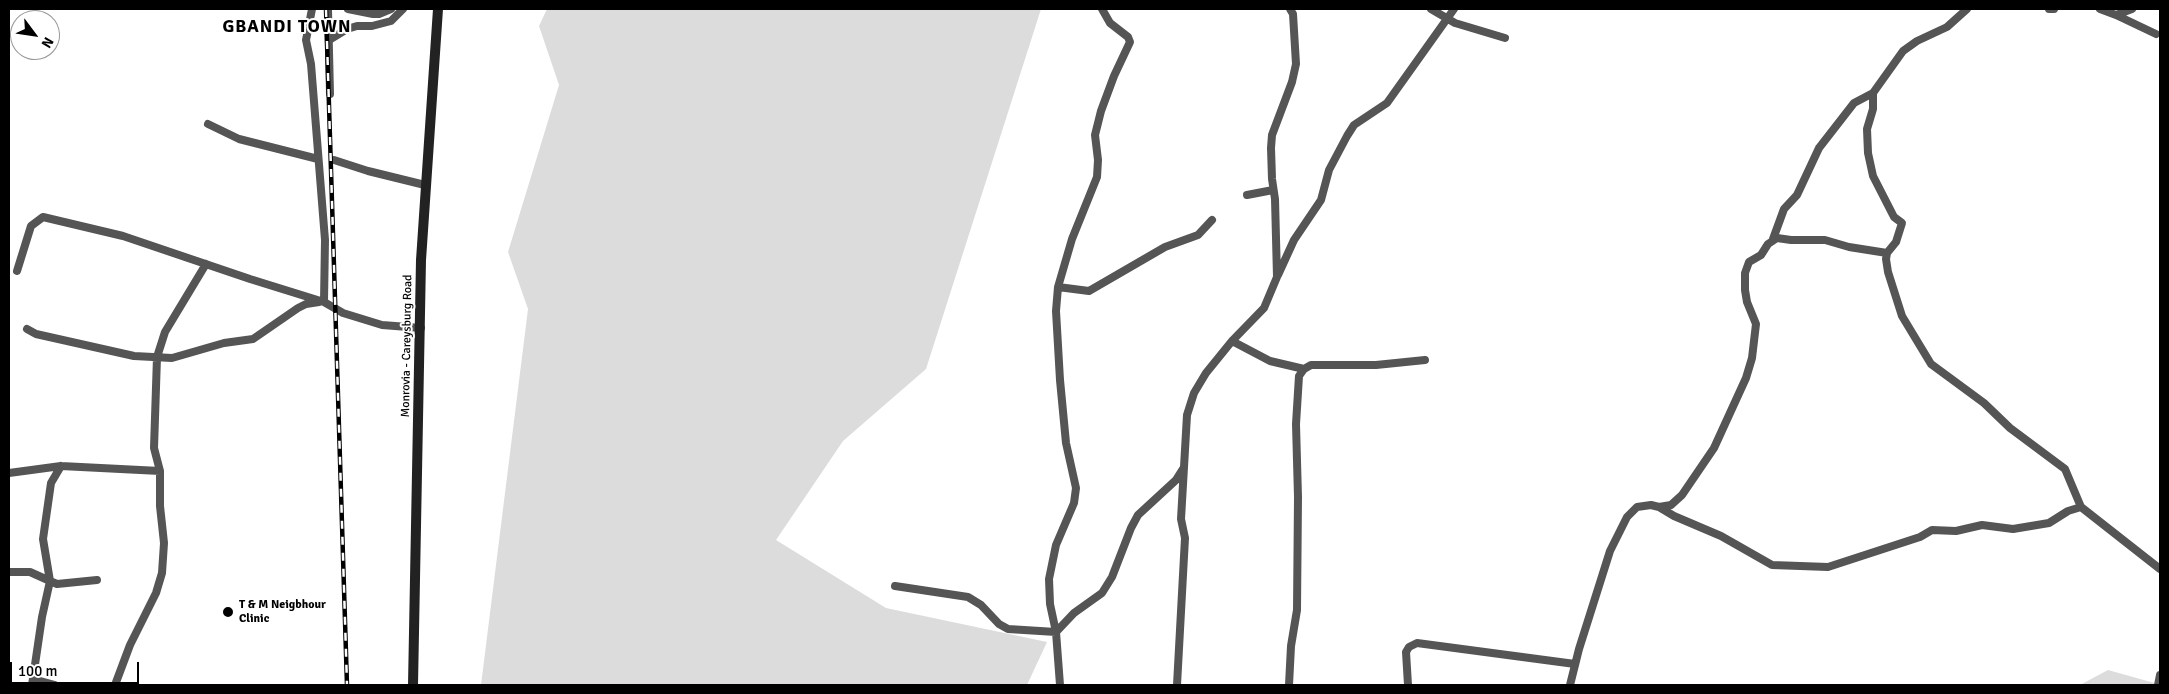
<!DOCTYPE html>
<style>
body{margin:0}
#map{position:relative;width:2169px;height:694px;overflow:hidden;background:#fff;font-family:Signika,sans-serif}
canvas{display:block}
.frame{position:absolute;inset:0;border:10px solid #000;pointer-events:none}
.north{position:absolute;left:10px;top:10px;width:50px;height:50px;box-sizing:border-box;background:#fff;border:1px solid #999;border-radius:50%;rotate:121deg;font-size:14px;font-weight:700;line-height:20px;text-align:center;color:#000}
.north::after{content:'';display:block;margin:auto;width:18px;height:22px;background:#000;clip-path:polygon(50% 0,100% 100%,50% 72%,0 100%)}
.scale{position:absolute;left:10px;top:662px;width:129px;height:22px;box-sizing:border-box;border:2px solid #000;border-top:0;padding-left:6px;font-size:15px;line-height:18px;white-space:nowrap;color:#000;-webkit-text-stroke:4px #fff;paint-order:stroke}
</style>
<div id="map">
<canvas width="2169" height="694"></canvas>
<div class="frame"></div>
<div class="north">N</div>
<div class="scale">100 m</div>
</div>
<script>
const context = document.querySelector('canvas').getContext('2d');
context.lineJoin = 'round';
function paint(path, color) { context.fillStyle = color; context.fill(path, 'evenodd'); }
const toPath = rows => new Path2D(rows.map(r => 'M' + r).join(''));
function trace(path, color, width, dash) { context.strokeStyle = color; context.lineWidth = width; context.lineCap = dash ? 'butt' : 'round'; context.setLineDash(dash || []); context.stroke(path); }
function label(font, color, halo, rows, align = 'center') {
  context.font = font + ' Signika,sans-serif'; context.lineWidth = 4; context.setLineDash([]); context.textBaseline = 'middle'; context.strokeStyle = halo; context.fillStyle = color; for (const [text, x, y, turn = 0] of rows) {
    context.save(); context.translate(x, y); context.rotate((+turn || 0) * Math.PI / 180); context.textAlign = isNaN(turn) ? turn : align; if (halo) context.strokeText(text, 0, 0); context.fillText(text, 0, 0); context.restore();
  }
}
paint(toPath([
 [547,9,1041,9,926,369,843,441,776,540,886,608,1047,642,1027,685,481,685,528,309,508,252,559,85,539,26],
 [2108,670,2158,684,2080,685]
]), '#dcdcdc');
trace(toPath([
 [312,9,306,40,311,64,325,240,324,302,343,313,382,325,421,328],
 [328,9,330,94],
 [348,9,373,14,379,14,391,9],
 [1431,9,1455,23,1505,38],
 [1967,9,1947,27,1917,41,1903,51,1873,93,1873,109,1867,129,1868,153,1873,176,1894,217,1902,223,1896,242,1887,253,1886,259,1888,272,1902,316,1931,364,1984,403,2010,428,2065,469,2081,507,2160,569],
 [2049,9,2054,9],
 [2100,9,2116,15,2132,9],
 [2116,15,2156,34],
 [329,40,347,29,357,26,372,26,391,21,403,9],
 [208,124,239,139,318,159],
 [334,160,368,171,425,185],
 [1247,195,1273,190],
 [1773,239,1784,209,1797,195,1819,148,1854,103,1873,93],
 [17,271,31,226,43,217,123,236,250,279,324,302],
 [1278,275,1294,240,1321,200,1329,170,1347,136,1354,125,1387,103,1454,9],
 [1058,287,1089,291,1165,247,1198,235,1212,220],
 [27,329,36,334,134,356,172,358,224,343,253,339,298,308,306,304,319,302],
 [1232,341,1270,361,1304,369],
 [61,466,51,483,43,539,50,581,57,584,97,580],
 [9,473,61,466,160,471],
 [1659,507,1674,516,1721,536,1772,565,1828,567,1920,537,1932,530,1956,531,1982,525,2013,529,2049,523,2068,511,2081,507],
 [9,572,30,572,50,581,42,617,32,685],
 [895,586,968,597,981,605,999,624,1008,629,1056,632,1074,613,1102,593,1112,577,1131,528,1138,515,1176,480,1183,469],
 [33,679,55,685],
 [115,685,130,645,156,593,162,573,164,543,160,506,160,471,154,448,157,357,165,332,206,264],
 [1060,685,1056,632,1050,604,1049,579,1056,545,1074,503,1076,488,1066,443,1060,380,1056,311,1058,287,1072,239,1097,177,1098,160,1095,135,1101,111,1114,76,1130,42,1128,37,1110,23,1102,9],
 [1177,685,1185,538,1181,519,1187,415,1194,393,1206,373,1232,341,1264,308,1277,277,1275,199,1272,179,1271,148,1272,135,1292,82,1296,64,1293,14,1290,9],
 [1289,685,1291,646,1297,610,1298,497,1296,424,1299,376,1304,369,1311,365,1376,365,1425,360],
 [1408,685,1406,652,1409,647,1417,643,1575,664],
 [1570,685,1579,649,1610,551,1627,517,1637,507,1651,505,1659,507,1671,505,1682,495,1714,448,1746,378,1752,358,1756,324,1747,302,1745,290,1745,273,1749,262,1761,255,1768,244,1777,238,1791,240,1825,240,1849,247,1887,253],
 [2158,685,2160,675]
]), '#555', 8);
trace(toPath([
 [413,685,421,260,438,9]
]), '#222', 10);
const rail = toPath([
 [326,9,347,685]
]);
trace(rail, '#000', 4.5);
trace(rail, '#fff', 2.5, [8]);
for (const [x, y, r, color] of [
 [228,612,6,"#000"]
]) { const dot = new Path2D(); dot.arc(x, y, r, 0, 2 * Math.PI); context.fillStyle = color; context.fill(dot); trace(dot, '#fff', 2); }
label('12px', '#000', '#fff', [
 ["Monrovia - Careysburg Road",407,346,-89]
]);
label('bold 12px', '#000', '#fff', [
 ["T & M Neigbhour",239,605],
 ["Clinic",239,619]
], 'left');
context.letterSpacing = '1px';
label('bold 18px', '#000', '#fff', [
 ["GBANDI TOWN",287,27]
]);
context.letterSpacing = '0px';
</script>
